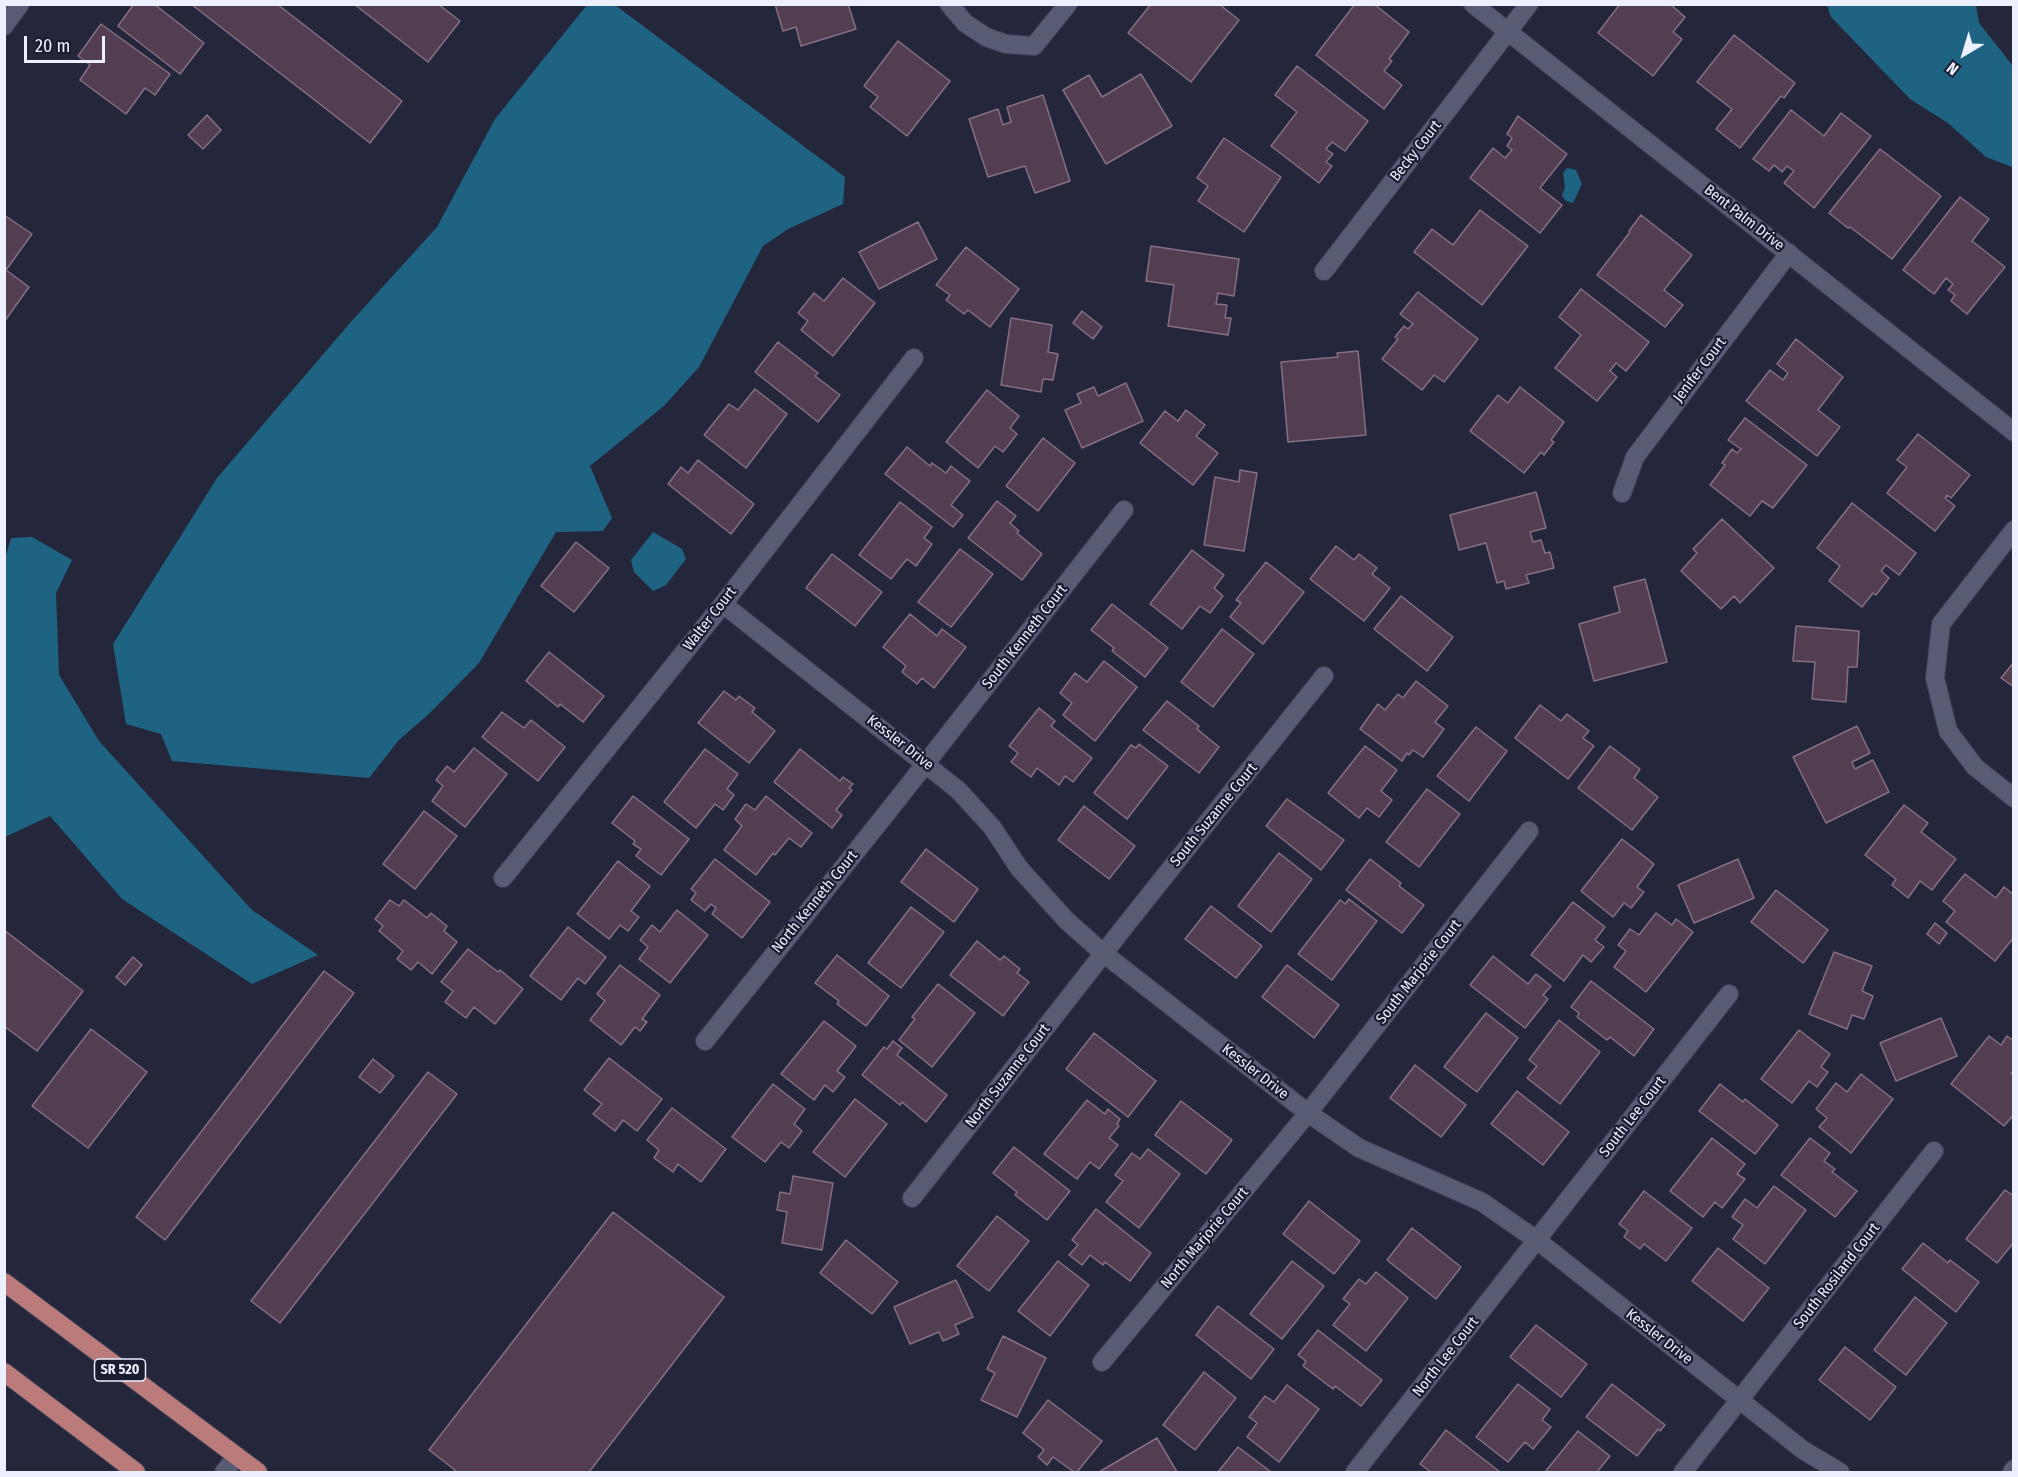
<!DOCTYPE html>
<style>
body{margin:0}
#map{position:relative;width:2018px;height:1477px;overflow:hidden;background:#24263c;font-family:"Fira Sans Condensed",sans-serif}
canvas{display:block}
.frame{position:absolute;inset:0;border:6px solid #edf0ff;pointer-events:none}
.north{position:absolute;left:1934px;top:24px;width:60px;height:60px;-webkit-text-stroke:4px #1a1c31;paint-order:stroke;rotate:218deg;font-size:16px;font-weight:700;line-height:24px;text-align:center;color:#edf0ff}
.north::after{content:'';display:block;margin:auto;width:21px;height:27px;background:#edf0ff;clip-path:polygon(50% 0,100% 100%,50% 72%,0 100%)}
.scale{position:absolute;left:24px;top:36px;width:81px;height:27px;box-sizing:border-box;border:3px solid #edf0ff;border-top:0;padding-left:8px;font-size:18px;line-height:21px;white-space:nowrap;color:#edf0ff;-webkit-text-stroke:4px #1a1c31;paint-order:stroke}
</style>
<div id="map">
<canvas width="2018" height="1477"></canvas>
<div class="frame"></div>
<div class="north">N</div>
<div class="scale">20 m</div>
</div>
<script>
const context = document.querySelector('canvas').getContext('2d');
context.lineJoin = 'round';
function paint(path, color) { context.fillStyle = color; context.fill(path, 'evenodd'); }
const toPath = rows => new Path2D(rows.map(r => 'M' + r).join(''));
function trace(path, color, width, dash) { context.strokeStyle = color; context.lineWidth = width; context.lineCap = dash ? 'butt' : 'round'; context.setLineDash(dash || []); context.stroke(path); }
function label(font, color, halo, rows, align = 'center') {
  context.font = font + ' "Fira Sans Condensed",sans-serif'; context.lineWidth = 4.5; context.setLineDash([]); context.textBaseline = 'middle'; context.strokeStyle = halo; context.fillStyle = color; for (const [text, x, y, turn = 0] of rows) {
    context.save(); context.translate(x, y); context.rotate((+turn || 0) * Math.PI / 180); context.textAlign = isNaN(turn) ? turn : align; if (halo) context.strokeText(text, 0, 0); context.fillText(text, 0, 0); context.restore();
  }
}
paint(toPath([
 [587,5,615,5,845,177,843,204,788,229,763,246,699,367,664,406,590,466,612,518,603,531,556,532,479,663,430,713,399,740,369,778,172,761,161,734,126,724,113,644,217,478,350,323,437,227,495,119],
 [1827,5,1976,5,1979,23,2013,66,2013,166,2012,167,1986,157,1948,123,1910,99,1831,17],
 [1567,168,1576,170,1582,184,1573,203,1566,201,1562,196,1565,187,1563,173],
 [653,532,682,549,686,559,666,585,653,591,634,572,631,560],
 [32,537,72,560,56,593,59,675,99,741,252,910,318,955,252,984,122,899,50,816,5,837,5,559,11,538]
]), '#1e6482');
const building = toPath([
 [134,4,154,4,204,43,180,74,118,26,134,4],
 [191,4,277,4,402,101,370,143,191,4],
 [354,4,438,4,460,21,428,62,354,4],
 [775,4,848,4,856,29,801,46,796,27,783,31,775,4],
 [1151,4,1219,4,1239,20,1191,82,1128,33,1151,4],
 [1355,4,1374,4,1409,32,1389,59,1392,61,1384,71,1402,85,1384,109,1316,55,1355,4],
 [1620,4,1670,4,1685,17,1673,32,1682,39,1653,76,1598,33,1620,4],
 [101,24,170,74,155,95,145,88,126,114,80,80,90,65,78,56,101,24],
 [1734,35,1795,83,1784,98,1781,96,1740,148,1716,129,1732,109,1697,82,1734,35],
 [898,41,950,81,907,136,870,107,878,97,864,86,898,41],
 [1297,66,1368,121,1345,151,1332,142,1326,149,1333,154,1326,162,1332,166,1319,183,1271,146,1297,112,1275,95,1297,66],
 [1141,74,1172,126,1106,164,1063,90,1089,75,1102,97,1141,74],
 [1043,95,1070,181,1035,193,1025,166,988,177,969,119,998,109,1003,125,1011,122,1007,107,1043,95],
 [1791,110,1824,136,1841,113,1871,136,1814,208,1784,183,1794,171,1787,166,1782,172,1774,165,1769,171,1753,159,1791,110],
 [207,115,221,130,203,149,188,135,207,115],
 [1518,116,1567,154,1540,188,1562,205,1540,233,1470,178,1493,148,1505,158,1512,150,1507,146,1512,138,1507,134,1518,116],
 [1224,138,1281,177,1244,232,1198,201,1208,186,1197,178,1224,138],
 [1880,149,1941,196,1892,259,1850,227,1848,228,1829,213,1880,149],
 [1960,197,1989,219,1972,241,2005,267,1967,314,1951,301,1955,295,1948,290,1953,284,1946,278,1934,294,1903,270,1960,197],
 [1480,210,1528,246,1482,305,1414,252,1432,229,1453,245,1480,210],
 [4,215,32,234,6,270,29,287,4,322,4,215],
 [1641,215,1692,255,1664,290,1683,305,1665,327,1597,275,1630,232,1629,231,1641,215],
 [918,222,937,259,879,289,859,252,918,222],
 [1151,246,1239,259,1234,296,1218,293,1216,304,1227,305,1225,318,1231,318,1228,335,1168,326,1174,285,1146,281,1151,246],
 [966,247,1019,289,990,327,968,310,964,314,946,300,950,295,936,285,966,247],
 [843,278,875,303,833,356,801,330,808,321,798,313,814,293,824,301,843,278],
 [1581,289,1649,342,1626,371,1616,363,1610,371,1617,377,1597,401,1555,368,1581,335,1559,317,1581,289],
 [1418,292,1478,339,1444,382,1434,375,1422,390,1382,359,1398,339,1395,337,1404,326,1408,329,1413,324,1400,314,1418,292],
 [1082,311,1102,327,1093,339,1073,323,1082,311],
 [1011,318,1052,325,1048,352,1058,354,1053,380,1043,379,1041,392,1001,385,1011,318],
 [1796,339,1843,377,1818,410,1840,427,1817,456,1746,401,1770,370,1783,380,1788,373,1777,364,1796,339],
 [778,342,818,373,815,376,840,395,818,422,755,372,778,342],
 [1358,351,1366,435,1288,442,1281,362,1338,357,1337,353,1358,351],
 [1126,383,1143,421,1082,448,1065,410,1081,403,1077,394,1094,387,1098,396,1126,383],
 [1520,387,1564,422,1551,440,1554,442,1544,455,1541,452,1524,473,1470,431,1498,395,1508,403,1520,387],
 [755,389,787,414,746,468,704,435,729,404,738,410,755,389],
 [987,390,1019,416,1010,428,1017,434,1003,452,995,446,978,468,946,442,987,390],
 [1186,410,1205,425,1196,436,1218,453,1193,485,1140,443,1165,411,1178,421,1186,410],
 [1745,418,1807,465,1773,508,1762,501,1750,516,1710,485,1725,465,1722,463,1732,449,1737,453,1741,449,1728,440,1745,418],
 [1918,434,1970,475,1951,498,1947,495,1945,498,1955,506,1935,531,1887,493,1907,467,1897,460,1918,434],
 [1043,438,1075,463,1038,511,1006,486,1043,438],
 [907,447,930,466,932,463,946,473,951,466,970,481,951,505,963,515,953,527,885,474,907,447],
 [698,460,754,504,731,534,668,484,681,467,688,473,698,460],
 [1240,470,1257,473,1244,551,1204,545,1215,477,1239,482,1240,470],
 [1536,492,1546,528,1530,532,1533,542,1541,540,1545,553,1550,552,1554,568,1526,575,1529,583,1506,589,1504,581,1497,583,1486,543,1459,550,1450,515,1536,492],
 [997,501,1016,516,1010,523,1019,531,1017,533,1042,554,1022,580,968,538,997,501],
 [900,502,932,527,924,538,932,544,916,566,907,559,891,579,859,555,900,502],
 [1852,503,1916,553,1899,575,1886,565,1881,571,1889,578,1876,595,1873,593,1862,607,1829,581,1840,566,1817,548,1852,503],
 [1722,519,1774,568,1740,603,1734,596,1721,609,1681,571,1697,553,1693,549,1722,519],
 [576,542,609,568,574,612,541,586,576,542],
 [1336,546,1354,560,1359,554,1377,568,1372,574,1390,588,1364,621,1310,579,1336,546],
 [960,549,993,574,951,627,918,602,960,549],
 [1192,550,1224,575,1214,588,1223,596,1210,613,1200,606,1182,629,1150,604,1192,550],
 [832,554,882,592,855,626,806,588,832,554],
 [1266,562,1304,592,1263,644,1230,617,1241,603,1236,600,1266,562],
 [1645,579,1667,662,1594,681,1579,624,1620,612,1614,587,1645,579],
 [1401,596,1453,637,1427,671,1374,629,1401,596],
 [1112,604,1168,648,1145,677,1112,651,1114,648,1091,630,1112,604],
 [910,614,937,636,942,629,966,647,934,688,922,678,917,684,902,672,906,666,883,647,910,614],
 [1796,626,1859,631,1857,667,1848,667,1846,702,1812,699,1815,662,1793,661,1796,626],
 [1222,629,1254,654,1213,707,1181,682,1222,629],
 [549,652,604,696,583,722,560,704,558,707,526,681,549,652],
 [1104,661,1137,687,1095,741,1063,715,1072,703,1060,693,1075,673,1087,682,1104,661],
 [2014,662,2014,687,2001,678,2014,662],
 [1416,681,1448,706,1435,722,1444,729,1423,757,1413,750,1409,755,1407,753,1402,761,1360,729,1378,704,1385,710,1398,694,1403,698,1416,681],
 [724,691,736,700,739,696,755,708,752,712,775,731,749,763,698,723,724,691],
 [1167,701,1199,726,1197,729,1219,747,1199,773,1143,730,1167,701],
 [1540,705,1561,721,1567,714,1589,731,1583,738,1594,746,1568,779,1515,738,1540,705],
 [1039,708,1055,721,1051,726,1092,758,1073,782,1065,776,1059,785,1037,768,1031,777,1011,762,1018,753,1009,746,1039,708],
 [502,712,524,728,531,720,565,747,538,781,482,737,502,712],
 [1857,726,1870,753,1852,762,1855,769,1873,760,1889,792,1826,823,1793,757,1857,726],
 [1476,727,1507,751,1469,801,1437,776,1476,727],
 [1139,744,1168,766,1127,819,1094,793,1131,745,1136,748,1139,744],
 [1365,746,1397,770,1381,791,1392,800,1379,817,1367,808,1359,818,1328,793,1365,746],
 [1610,746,1640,769,1634,778,1658,797,1632,830,1578,788,1610,746],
 [474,748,507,774,465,827,432,801,443,786,436,780,447,766,454,772,474,748],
 [705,749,738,774,727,789,734,795,723,810,715,804,696,828,664,802,705,749],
 [800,749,840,781,843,777,853,784,849,788,852,790,836,810,842,815,832,828,774,782,800,749],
 [1427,789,1460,814,1419,867,1386,842,1427,789],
 [633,796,689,839,661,875,636,856,641,849,633,844,635,841,612,823,633,796],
 [766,796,812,833,801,847,789,838,775,855,773,853,756,875,724,850,742,826,735,819,746,804,755,810,766,796],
 [1287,799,1344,840,1321,870,1266,826,1287,799],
 [1904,805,1928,823,1921,832,1956,859,1932,890,1920,881,1908,898,1892,885,1896,879,1865,855,1904,805],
 [1084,806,1135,846,1109,879,1058,840,1084,806],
 [424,811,457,836,415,889,383,864,424,811],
 [1622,839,1654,864,1637,887,1644,892,1631,908,1624,903,1613,917,1581,891,1622,839],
 [926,849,978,889,954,922,901,882,926,849],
 [1279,853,1312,879,1271,932,1238,906,1279,853],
 [715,859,770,902,742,938,712,914,716,908,711,904,705,911,691,900,696,893,691,889,715,859],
 [1370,859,1401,883,1399,886,1424,905,1402,933,1346,890,1370,859],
 [1738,859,1754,898,1694,923,1678,885,1738,859],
 [618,861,650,886,631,911,639,917,628,931,620,925,609,939,577,914,618,861],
 [1965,874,1996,898,2004,887,2014,895,2014,937,1995,961,1946,922,1955,911,1943,901,1965,874],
 [1776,890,1828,930,1803,963,1751,922,1776,890],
 [1349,899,1377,921,1332,980,1298,954,1340,900,1345,904,1349,899],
 [390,900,399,906,404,900,427,918,431,913,447,926,444,931,457,942,432,974,418,962,411,970,397,959,403,951,379,931,383,926,375,919,390,900],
 [1573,902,1605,927,1595,940,1604,947,1591,962,1583,955,1564,981,1531,955,1573,902],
 [1211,906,1262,946,1236,978,1185,939,1211,906],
 [911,907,944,932,901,988,868,963,911,907],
 [677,910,708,935,670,983,639,959,648,947,640,940,652,925,660,932,677,910],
 [1656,913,1672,925,1676,919,1693,932,1646,992,1614,967,1626,951,1618,945,1630,929,1639,935,1656,913],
 [1935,923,1947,933,1939,944,1927,934,1935,923],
 [568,927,606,957,585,984,578,978,561,1000,530,976,568,927],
 [4,930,83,991,37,1051,4,1026,4,930],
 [977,941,1000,960,1004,956,1020,969,1017,973,1029,982,1003,1016,950,975,977,941],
 [468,949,498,972,500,970,523,989,495,1024,474,1007,466,1018,445,1002,453,991,441,982,468,949],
 [1834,952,1872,966,1862,991,1873,996,1864,1019,1852,1015,1847,1029,1809,1014,1834,952],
 [837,955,889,996,866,1026,837,1004,839,1001,815,983,837,955],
 [1493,956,1528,984,1536,974,1551,986,1543,995,1548,999,1525,1028,1470,985,1493,956],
 [133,957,142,965,125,985,116,977,133,957],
 [620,965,660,995,642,1019,647,1022,640,1031,635,1027,621,1045,590,1020,605,1001,597,994,620,965],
 [1287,965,1339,1005,1314,1038,1262,997,1287,965],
 [324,971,354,993,165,1240,136,1217,324,971],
 [1591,981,1654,1029,1634,1056,1610,1037,1607,1040,1577,1017,1579,1013,1571,1007,1591,981],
 [938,984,975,1013,932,1067,899,1040,915,1019,912,1017,938,984],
 [1486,1013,1518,1038,1477,1092,1444,1067,1486,1013],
 [1941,1018,1957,1056,1896,1081,1880,1043,1941,1018],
 [1559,1020,1600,1052,1560,1104,1527,1078,1537,1066,1529,1060,1559,1020],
 [824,1021,856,1046,837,1071,845,1077,833,1092,825,1085,814,1100,781,1074,824,1021],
 [91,1029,147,1072,88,1148,32,1106,91,1029],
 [1799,1030,1830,1054,1821,1067,1828,1072,1817,1087,1809,1081,1792,1103,1761,1079,1799,1030],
 [1094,1033,1156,1081,1128,1117,1066,1069,1094,1033],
 [1989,1036,2001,1045,2007,1036,2014,1041,2014,1071,2011,1073,2014,1075,2014,1114,2004,1126,1951,1084,1989,1036],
 [893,1041,902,1048,897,1055,947,1095,926,1122,902,1102,900,1105,862,1075,884,1047,887,1049,893,1041],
 [609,1058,662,1099,637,1131,623,1120,615,1131,593,1114,602,1104,584,1090,609,1058],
 [373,1059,394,1076,380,1093,359,1077,373,1059],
 [1415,1065,1466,1105,1441,1137,1390,1098,1415,1065],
 [428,1072,457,1094,280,1323,251,1301,428,1072],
 [1861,1074,1893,1099,1851,1153,1819,1127,1827,1118,1816,1109,1836,1083,1847,1092,1861,1074],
 [773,1084,805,1109,794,1124,802,1131,789,1148,781,1142,765,1162,732,1137,773,1084],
 [1720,1084,1743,1102,1745,1099,1778,1125,1755,1154,1699,1111,1720,1084],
 [1517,1091,1569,1132,1543,1165,1491,1124,1517,1091],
 [855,1099,887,1124,845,1177,813,1152,855,1099],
 [1087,1100,1105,1114,1108,1109,1120,1119,1117,1124,1119,1126,1109,1138,1118,1145,1099,1169,1090,1162,1077,1179,1044,1154,1087,1100],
 [1181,1101,1232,1140,1206,1174,1155,1135,1181,1101],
 [672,1108,726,1149,701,1182,678,1164,673,1172,654,1158,659,1150,647,1140,672,1108],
 [1712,1138,1745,1164,1737,1174,1745,1179,1722,1208,1715,1202,1703,1217,1670,1191,1712,1138],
 [1810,1138,1830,1153,1824,1161,1835,1169,1832,1172,1857,1191,1835,1217,1781,1175,1810,1138],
 [1014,1147,1070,1191,1047,1220,1015,1195,1017,1192,993,1173,1014,1147],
 [1148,1149,1180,1174,1139,1228,1106,1202,1123,1181,1115,1175,1132,1153,1140,1159,1148,1149],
 [793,1176,833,1183,822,1250,782,1243,787,1212,777,1210,780,1192,790,1194,793,1176],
 [1774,1186,1806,1210,1765,1264,1733,1239,1743,1225,1732,1217,1745,1199,1757,1208,1774,1186],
 [2005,1190,2014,1196,2014,1242,1997,1263,1966,1239,2005,1190],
 [1644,1191,1692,1228,1666,1261,1644,1244,1640,1249,1624,1237,1628,1231,1619,1224,1644,1191],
 [1309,1201,1360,1241,1334,1274,1283,1234,1309,1201],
 [1096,1209,1151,1253,1130,1281,1105,1262,1103,1265,1090,1255,1082,1265,1069,1255,1078,1245,1072,1240,1096,1209],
 [613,1212,724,1297,589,1472,453,1472,455,1470,429,1450,613,1212],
 [997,1216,1029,1241,989,1291,957,1266,997,1216],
 [1412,1228,1461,1267,1436,1299,1387,1260,1412,1228],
 [846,1240,898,1282,872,1314,820,1273,846,1240],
 [1923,1243,1948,1263,1950,1260,1979,1282,1956,1312,1902,1269,1923,1243],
 [1718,1248,1769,1288,1743,1321,1692,1281,1718,1248],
 [1058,1261,1089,1285,1050,1336,1018,1311,1058,1261],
 [1292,1261,1324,1286,1282,1339,1250,1314,1292,1261],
 [1376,1272,1408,1298,1366,1351,1333,1325,1350,1304,1343,1299,1359,1279,1366,1284,1376,1272],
 [956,1280,973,1317,955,1325,959,1334,943,1341,939,1332,910,1344,894,1307,956,1280],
 [1915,1297,1947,1323,1906,1375,1874,1350,1915,1297],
 [1218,1306,1274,1349,1251,1379,1196,1335,1218,1306],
 [1536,1325,1587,1364,1561,1397,1510,1357,1536,1325],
 [1318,1330,1382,1380,1361,1406,1335,1386,1333,1389,1303,1366,1306,1361,1298,1355,1318,1330],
 [1003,1336,1046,1358,1017,1417,981,1400,995,1373,987,1369,1003,1336],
 [1845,1347,1896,1387,1870,1420,1819,1380,1845,1347],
 [1204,1372,1236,1398,1195,1450,1163,1425,1204,1372],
 [1518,1384,1550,1409,1542,1420,1551,1427,1533,1449,1525,1442,1508,1462,1476,1437,1518,1384],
 [1612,1384,1665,1425,1660,1431,1658,1429,1637,1456,1586,1417,1612,1384],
 [1287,1385,1319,1409,1279,1462,1247,1437,1257,1423,1249,1417,1265,1396,1274,1402,1287,1385],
 [1048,1400,1102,1441,1077,1472,1074,1472,1053,1457,1047,1465,1038,1457,1044,1450,1023,1433,1048,1400],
 [1446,1430,1500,1472,1431,1472,1420,1464,1446,1430],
 [1578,1431,1610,1456,1597,1472,1545,1472,1578,1431],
 [1157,1438,1177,1472,1099,1472,1157,1438],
 [1238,1447,1271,1472,1218,1472,1238,1447]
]);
paint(building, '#523e50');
trace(building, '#866f83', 1.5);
const street = toPath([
 [949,4,965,23,986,37,1006,44,1034,46,1068,4],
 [1473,4,2014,432],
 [4,26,20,4],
 [1324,271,1529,4],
 [1622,493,1635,457,1789,253],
 [2014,530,1941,624,1935,678,1948,731,1975,767,2014,798],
 [723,604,958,790,992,827,1019,868,1066,920,1103,953,1308,1113,1359,1148,1482,1202,1538,1241,1803,1450,1840,1472],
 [503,878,723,604,914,358],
 [705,1041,901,795,1124,510],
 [912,1198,1125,926,1324,676],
 [1102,1362,1308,1113,1529,831],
 [1355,1472,1729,994],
 [1683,1472,1934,1151],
 [2012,1472,2014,1469]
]);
const secondary = toPath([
 [224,1472,236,1457]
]);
const primary = toPath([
 [4,1282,258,1472],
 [4,1372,136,1472]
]);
trace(street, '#3e4053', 20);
trace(secondary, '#3e4053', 20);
trace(primary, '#3e4053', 20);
trace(street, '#585b74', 18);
trace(secondary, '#585b74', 18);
trace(primary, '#bc7b7b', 18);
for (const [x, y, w] of [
 [120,1370,51]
]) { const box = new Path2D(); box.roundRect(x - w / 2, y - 11, w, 22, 4.5); context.fillStyle = '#1a1c31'; context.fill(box); trace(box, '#edf0ff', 1.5); }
label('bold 14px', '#edf0ff', null, [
 ["SR 520",120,1370]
]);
label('15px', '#edf0ff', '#1a1c31', [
 ["Becky Court",1416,151,-52],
 ["Bent Palm Drive",1744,218,38],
 ["Jenifer Court",1700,370,-53],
 ["Walter Court",710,619,-52],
 ["South Kenneth Court",1025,637,-52],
 ["Kessler Drive",900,743,38],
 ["South Suzanne Court",1214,815,-51],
 ["North Kenneth Court",815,902,-51],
 ["South Marjorie Court",1419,972,-52],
 ["Kessler Drive",1255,1072,38],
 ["North Suzanne Court",1008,1076,-52],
 ["South Lee Court",1633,1117,-52],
 ["North Marjorie Court",1205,1238,-50],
 ["South Rosiland Court",1837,1276,-52],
 ["Kessler Drive",1659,1337,38],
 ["North Lee Court",1446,1357,-52]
]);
</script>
